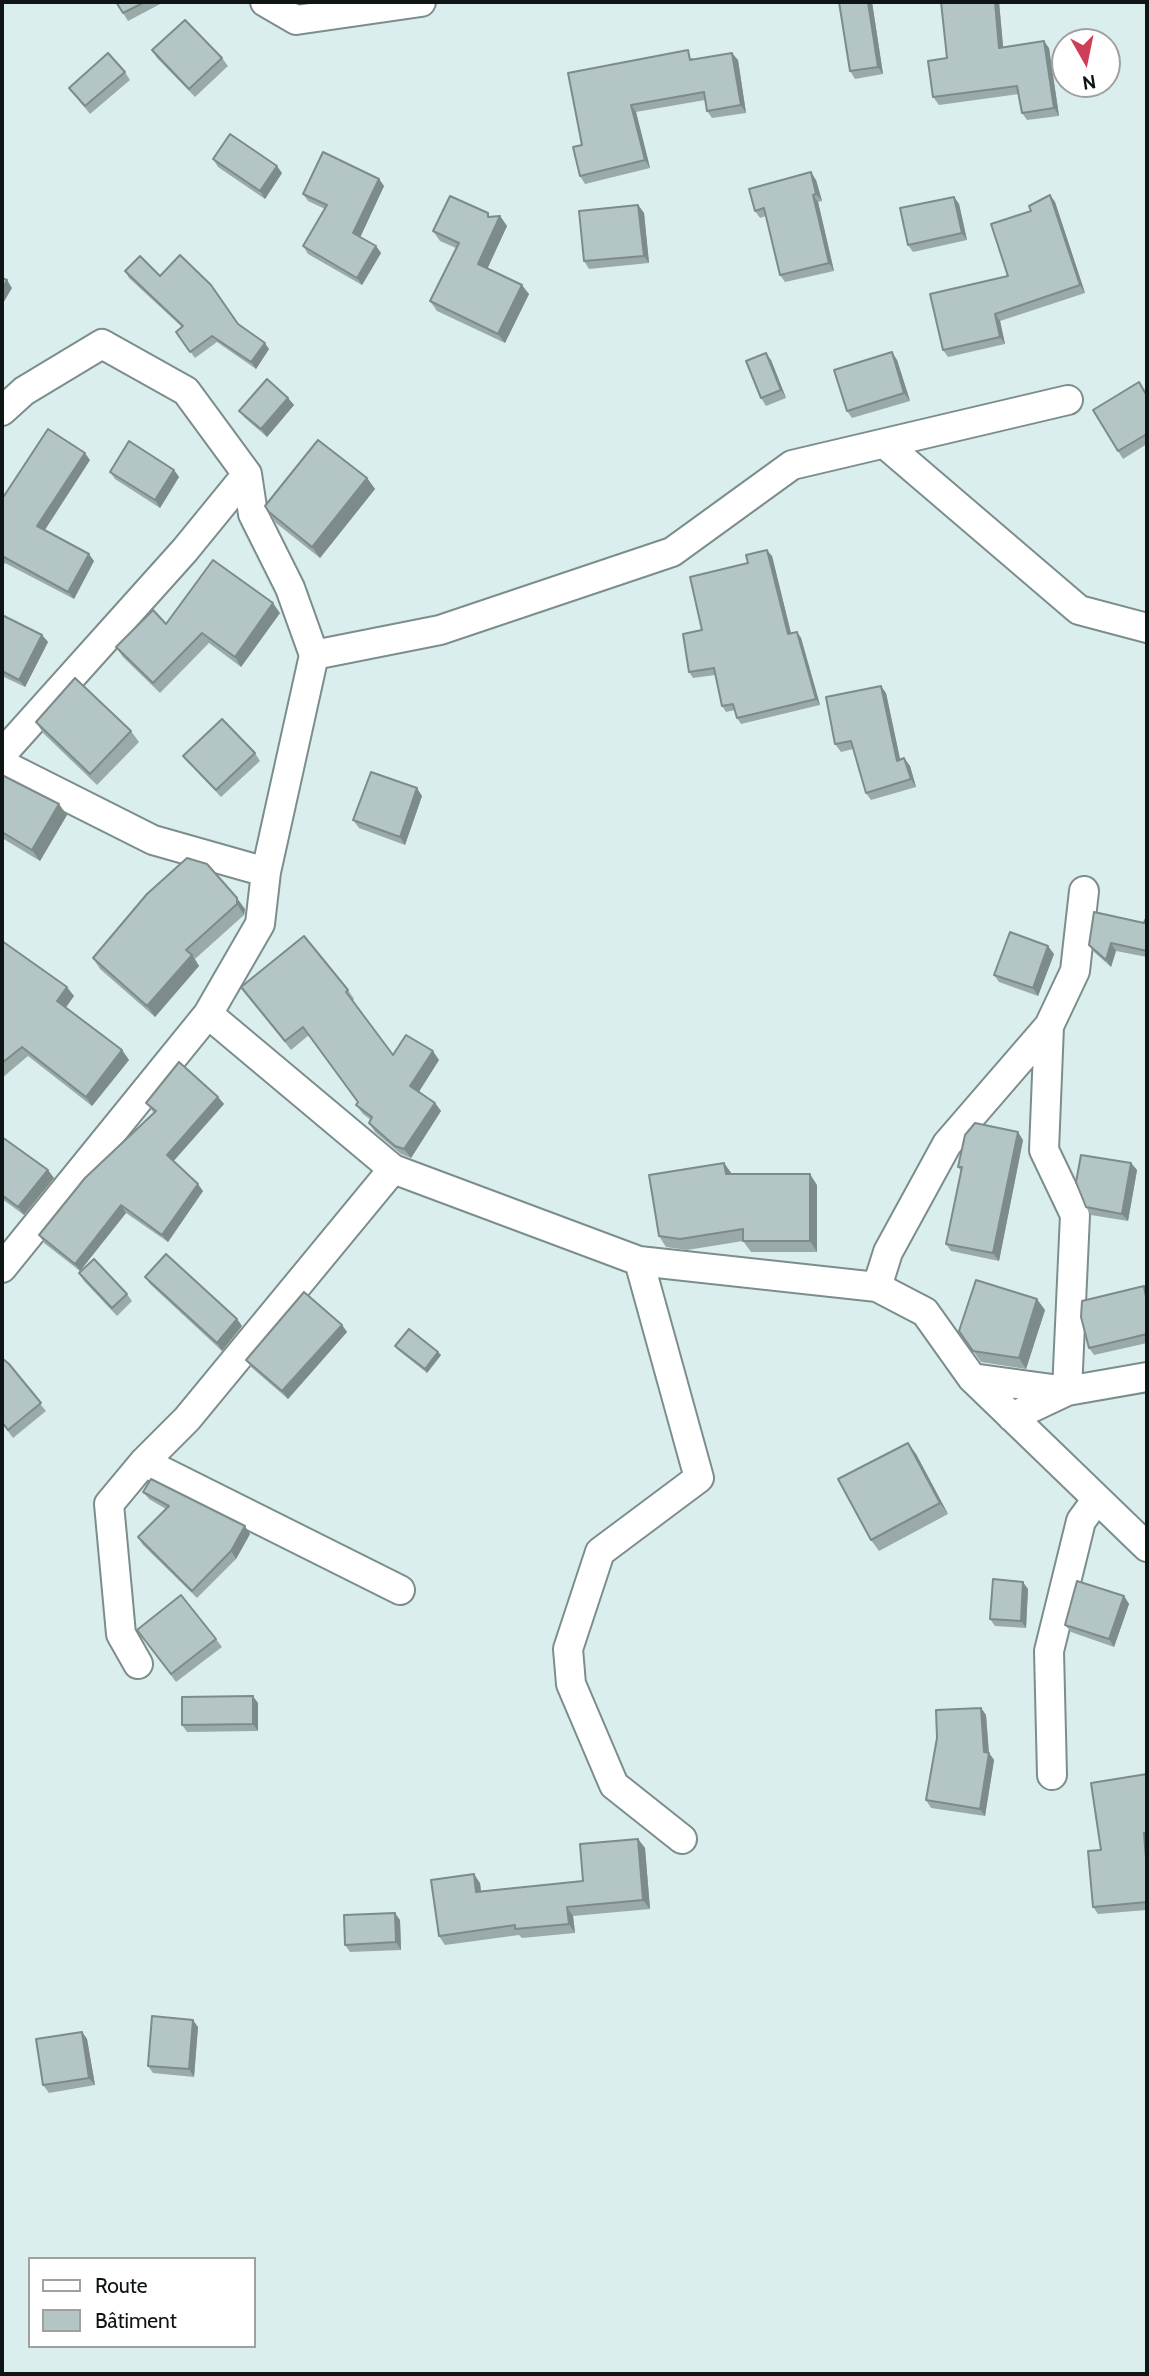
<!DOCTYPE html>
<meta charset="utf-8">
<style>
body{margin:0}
#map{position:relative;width:1149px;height:2376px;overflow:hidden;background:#dbeeee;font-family:Cabin,sans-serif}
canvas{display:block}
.frame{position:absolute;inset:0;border:4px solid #0f1515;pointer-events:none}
.legend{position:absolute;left:28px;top:2257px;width:228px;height:91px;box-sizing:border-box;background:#fff;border:2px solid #9fa1a1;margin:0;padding:9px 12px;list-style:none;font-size:21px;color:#0f1515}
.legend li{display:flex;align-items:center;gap:14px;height:35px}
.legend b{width:35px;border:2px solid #9fa1a1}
.north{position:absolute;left:1051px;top:28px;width:70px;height:70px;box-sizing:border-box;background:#fff;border:2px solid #9fa1a1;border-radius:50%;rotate:171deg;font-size:19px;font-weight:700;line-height:28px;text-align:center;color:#0f1515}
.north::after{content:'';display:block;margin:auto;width:24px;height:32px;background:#ce3e57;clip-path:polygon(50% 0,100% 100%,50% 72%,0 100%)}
</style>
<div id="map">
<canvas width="1149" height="2376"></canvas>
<div class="frame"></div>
<ul class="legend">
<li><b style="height:9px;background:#fff"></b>Route</li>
<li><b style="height:19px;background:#b3c6c5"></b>Bâtiment</li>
</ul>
<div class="north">N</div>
</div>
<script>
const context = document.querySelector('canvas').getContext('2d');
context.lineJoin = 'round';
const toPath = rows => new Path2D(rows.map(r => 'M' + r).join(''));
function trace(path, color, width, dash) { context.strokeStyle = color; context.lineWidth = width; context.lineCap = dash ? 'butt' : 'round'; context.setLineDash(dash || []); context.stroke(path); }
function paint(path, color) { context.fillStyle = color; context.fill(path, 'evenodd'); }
const minor = toPath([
 [265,2,296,20,421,2],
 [2,411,24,391,102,344,186,391,247,474,253,514,290,588,314,655,266,872,260,924,208,1014,2,1268],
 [885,444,1079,610,1147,628],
 [314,655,440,630,672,552,792,465,1068,400],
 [2,754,185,550,247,474],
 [2,764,153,840,266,872],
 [208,1014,393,1169,639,1261,877,1287,925,1312,972,1378,1147,1547],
 [639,1261,699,1478,600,1552,568,1649,571,1684,614,1785,682,1839],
 [877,1287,888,1252,947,1144,1049,1026],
 [972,1378,1067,1391,1147,1377],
 [1012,1417,1067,1391,1075,1215,1044,1150,1049,1026,1075,971,1084,891],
 [144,1462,400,1590],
 [138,1664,121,1634,109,1504,144,1462,187,1419,393,1169],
 [1052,1775,1049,1651,1081,1521,1097,1499]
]);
trace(minor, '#7c8d8d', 32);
trace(minor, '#fff', 28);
paint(toPath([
 [116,2,164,2,128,21],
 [839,2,872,2,883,74,855,79,850,71],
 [941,2,999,2,1003,47,1049,48,1059,116,1027,120,1022,113,1019,94,939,105,933,97,947,58],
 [152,50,222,58,228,66,195,97,157,58],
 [693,58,693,59,738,60,746,113,712,118,707,111,705,100,636,112,650,168,585,184,580,176,582,145,568,73],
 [125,72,130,80,90,114,69,88],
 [213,159,282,173,265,199,218,167],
 [379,179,384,186,360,237,376,246,381,253,362,285,308,254,303,246,325,209,308,201,303,194],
 [816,180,822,201,818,202,834,271,785,282,780,275,766,216,760,218,755,211],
 [1050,195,1055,202,1085,293,1000,321,1005,344,948,357,943,350,1008,276,1031,211],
 [954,197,959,204,967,240,913,252,908,245],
 [638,205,644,213,649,263,589,269,584,261],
 [500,216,507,226,487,268,529,294,505,343,437,311,430,301,456,248,440,241,433,231,491,217],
 [125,271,160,276,238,325,269,349,256,369,217,342,195,358,176,332,182,327,129,278],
 [771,360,786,398,766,406,761,398],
 [897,360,910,401,852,418,847,411],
 [1147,395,1147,444,1123,459,1118,451],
 [288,398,294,405,267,437,245,418,239,411],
 [90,460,45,530,94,561,74,599,5,563,2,567,2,494,4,496],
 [174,470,179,477,160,508,115,479,110,472],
 [367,478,375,489,320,558,276,523,269,512],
 [772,556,791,634,797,632,801,638,820,705,741,724,737,718,735,710,726,712,722,706,715,675,693,678,689,672,702,630,748,563],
 [280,613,241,667,209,643,160,693,123,657,116,647,166,624],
 [2,615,42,635,48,642,25,687,2,676],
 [886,693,900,760,904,758,910,766,916,787,871,800,866,793,853,749,841,752,835,744],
 [36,722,131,731,139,742,97,785,43,733],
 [255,753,260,761,221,797,189,763,183,756],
 [2,775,67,815,40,861,2,838],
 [422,796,405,845,359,828,353,820],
 [187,858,245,909,244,915,195,959,199,966,155,1017,100,969,93,958],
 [1147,916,1147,957,1116,951,1111,967,1094,952,1089,945,1144,923],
 [2,941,74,996,66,1007,122,1050,129,1060,92,1106,28,1056,2,1078],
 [1054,954,1038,996,999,982,994,975],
 [241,987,348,990,354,999,352,1001,393,1055,439,1060,419,1091,435,1103,441,1111,411,1158,401,1154,375,1132,369,1123,371,1120,363,1114,356,1105,358,1103,309,1035,291,1050],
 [218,1097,224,1104,173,1161,203,1191,168,1242,126,1213,80,1271,44,1243,39,1235,154,1113,146,1103],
 [2,1137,54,1178,24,1215,2,1199],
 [1023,1140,999,1261,951,1251,946,1244,961,1171,958,1167],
 [724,1163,731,1174,817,1185,817,1252,751,1252,743,1241,687,1250,666,1247,659,1236],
 [1131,1163,1137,1170,1128,1221,1091,1215,1086,1207],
 [79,1273,127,1294,132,1301,117,1316,84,1281],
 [145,1277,237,1319,242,1326,222,1351,150,1284],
 [1144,1286,1147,1292,1147,1343,1094,1355,1089,1348],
 [1045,1310,1026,1369,981,1362,959,1331],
 [342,1325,347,1332,288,1399,251,1367,246,1360],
 [395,1346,438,1352,441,1355,427,1373,398,1350],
 [2,1358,46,1411,13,1438,2,1423],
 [908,1443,916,1454,948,1514,879,1551,871,1540],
 [143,1492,250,1534,236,1559,197,1598,143,1545,138,1537,166,1509,149,1499],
 [1028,1589,1026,1628,995,1626,990,1619],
 [1124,1596,1129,1604,1114,1647,1071,1632,1065,1625],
 [137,1630,216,1639,222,1647,176,1682],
 [258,1703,258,1731,187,1732,182,1725],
 [981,1708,986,1715,989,1753,994,1760,985,1816,931,1808,926,1800],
 [1147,1774,1147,1910,1098,1914,1093,1907,1101,1850],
 [638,1839,645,1848,650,1909,573,1916,575,1933,522,1938,519,1935,445,1945,439,1936,480,1883,481,1891,583,1881],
 [400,1920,401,1950,350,1952,345,1945],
 [198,2027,194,2077,153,2073,148,2066],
 [82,2032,87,2039,95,2085,49,2093,43,2085]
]), '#9aaaa9');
paint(toPath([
 [868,2,872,2,883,74,878,67],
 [995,2,999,2,1004,56,999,48],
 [1044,41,1049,48,1059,116,1054,108],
 [732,53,738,60,746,113,741,105],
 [631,105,636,112,650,168,645,160],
 [277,166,282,173,265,199,260,191],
 [811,172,816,180,822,201,816,194],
 [379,179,384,186,359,240,353,233],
 [813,195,818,202,834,271,829,263],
 [1050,195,1055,202,1085,293,1080,285],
 [954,197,959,204,967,240,962,233],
 [638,205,644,213,649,263,644,256],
 [500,216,507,226,485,274,478,264],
 [376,246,381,253,362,285,357,278],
 [7,280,12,288,2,305,2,289],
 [522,285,529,294,505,343,498,334],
 [995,314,1000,321,1005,344,1000,337],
 [265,343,269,349,256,369,251,362],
 [892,352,897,360,910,401,904,393],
 [766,353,771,360,786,398,781,390],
 [288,398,294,405,267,437,261,429],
 [85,453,90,460,42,534,37,526],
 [174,470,179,477,160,508,155,500],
 [367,478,375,489,320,558,312,547],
 [767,550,772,556,793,641,788,634],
 [89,554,94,561,74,599,68,592],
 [273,603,280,613,241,667,235,657],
 [797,632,801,638,820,705,816,699],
 [42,635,48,642,25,687,19,680],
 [881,686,886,693,902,768,897,761],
 [904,758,910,766,916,787,911,779],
 [417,788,422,796,405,845,400,837],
 [59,804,67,815,40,861,32,850],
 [237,898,245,909,244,915,237,904],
 [1111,943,1116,951,1111,967,1106,960],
 [1048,946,1054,954,1038,996,1033,988],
 [192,955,199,966,155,1017,147,1006],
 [67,987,74,996,64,1010,57,1001],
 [122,1050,129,1060,92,1106,86,1097],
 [433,1051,439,1060,417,1095,410,1086],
 [218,1097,224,1104,172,1163,167,1155],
 [435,1103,441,1111,411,1158,404,1149],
 [1018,1132,1023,1140,999,1261,993,1253],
 [724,1163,732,1174,726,1174],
 [1131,1163,1137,1170,1128,1221,1122,1214],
 [48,1170,54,1178,24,1215,18,1207],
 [810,1174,817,1185,817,1252,810,1241],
 [198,1184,203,1191,168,1242,162,1235],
 [121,1205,126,1213,80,1271,75,1264],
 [1037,1299,1045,1310,1026,1369,1019,1358],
 [237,1319,242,1326,222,1351,217,1343],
 [342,1325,347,1332,288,1399,282,1391],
 [438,1352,441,1355,427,1373,425,1369],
 [908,1443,916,1454,948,1514,940,1503],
 [245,1526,250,1534,236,1559,231,1551],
 [1023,1582,1028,1589,1026,1628,1021,1621],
 [1124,1596,1129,1604,1114,1647,1109,1639],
 [253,1696,258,1703,258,1731,253,1724],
 [981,1708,986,1715,989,1755,989,1753,994,1760,985,1816,980,1809,984,1752],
 [1144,1833,1147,1838,1147,1871],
 [638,1839,645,1848,650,1909,643,1900],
 [474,1874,480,1883,482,1901,476,1892],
 [567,1907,573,1916,575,1933,569,1924],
 [395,1913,400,1920,401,1950,396,1942],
 [193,2020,198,2027,194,2077,189,2069],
 [82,2032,87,2039,95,2085,89,2078]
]), '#7d8b8a');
const building = toPath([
 [116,2,145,2,123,13,116,2],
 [839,2,868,2,878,67,850,71,839,2],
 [941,2,995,2,999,48,1044,41,1054,108,1022,113,1017,86,933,97,928,61,947,58,941,2],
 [185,20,222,58,189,89,152,50,185,20],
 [688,50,690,60,732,53,741,105,707,111,704,92,631,105,645,160,580,176,573,147,582,145,568,73,688,50],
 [108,53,125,72,85,106,69,88,108,53],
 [230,134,277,166,260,191,213,159,230,134],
 [323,152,379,179,353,233,376,246,357,278,303,246,327,205,303,194,323,152],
 [811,172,816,194,813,195,829,263,780,275,764,208,755,211,749,189,811,172],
 [1050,195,1080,285,995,314,1000,337,943,350,930,294,1008,276,991,224,1031,211,1029,206,1050,195],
 [450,196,488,213,488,217,500,216,478,264,522,285,498,334,430,301,459,243,433,231,450,196],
 [954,197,962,233,908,245,900,208,954,197],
 [638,205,644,256,584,261,579,211,638,205],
 [180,255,211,285,238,324,265,343,251,362,212,336,190,352,176,332,183,326,125,271,140,256,160,276,180,255],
 [2,278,7,280,2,289,2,278],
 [892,352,904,393,847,411,834,370,892,352],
 [766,353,781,390,761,398,746,361,766,353],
 [267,379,288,398,261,429,239,411,267,379],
 [1139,382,1147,396,1147,434,1118,451,1093,410,1139,382],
 [48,429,85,453,37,526,89,554,68,592,2,556,2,494,4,496,48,429],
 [318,440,367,478,312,547,269,512,265,506,318,440],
 [129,441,174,470,155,500,110,472,129,441],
 [767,550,788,634,797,632,816,699,737,718,733,704,722,706,714,668,689,672,683,634,702,630,690,577,748,563,746,555,767,550],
 [213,560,273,603,235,657,202,633,153,683,116,647,153,610,166,624,213,560],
 [2,615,42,635,19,680,2,671,2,615],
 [75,678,131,731,90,774,36,722,75,678],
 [881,686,897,761,904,758,911,779,866,793,851,741,835,744,826,697,881,686],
 [222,719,255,753,216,790,183,756,222,719],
 [371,772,417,788,400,837,353,820,371,772],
 [2,775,59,804,32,850,2,832,2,775],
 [187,858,207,864,237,898,237,904,186,950,192,955,147,1006,93,958,147,894,187,858],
 [1094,912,1144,923,1147,916,1147,951,1111,943,1106,960,1089,945,1094,912],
 [1010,932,1048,946,1033,988,994,975,1010,932],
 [304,936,348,990,346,992,393,1055,406,1035,433,1051,410,1086,435,1103,404,1149,395,1146,369,1123,372,1117,356,1105,358,1102,303,1027,285,1041,241,987,304,936],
 [2,941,67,987,57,1001,122,1050,86,1097,22,1047,2,1063,2,941],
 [179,1062,218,1097,167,1155,198,1184,162,1235,121,1205,75,1264,39,1235,85,1178,156,1111,146,1103,179,1062],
 [975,1123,1018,1132,993,1253,946,1244,962,1167,958,1167,965,1135,975,1123],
 [2,1137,48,1170,18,1207,2,1195,2,1137],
 [1081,1155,1131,1163,1122,1214,1086,1207,1076,1182,1081,1155],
 [724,1163,726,1174,810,1174,810,1241,743,1241,743,1229,680,1239,659,1236,649,1175,724,1163],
 [166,1254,237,1319,217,1343,145,1277,166,1254],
 [94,1259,127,1294,112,1308,79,1273,94,1259],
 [976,1280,1037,1299,1019,1358,973,1351,959,1331,976,1280],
 [1144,1286,1147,1302,1147,1334,1089,1348,1081,1317,1082,1301,1144,1286],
 [304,1292,342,1325,282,1391,246,1360,304,1292],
 [409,1329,438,1352,425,1369,395,1346,409,1329],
 [2,1358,9,1364,41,1403,8,1430,2,1422,2,1358],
 [908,1443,940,1503,871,1540,838,1479,908,1443],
 [151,1479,245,1526,231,1551,192,1591,138,1537,169,1506,143,1492,151,1479],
 [993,1579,1023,1582,1021,1621,990,1619,993,1579],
 [1077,1581,1124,1596,1109,1639,1065,1625,1077,1581],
 [181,1595,216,1639,171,1674,137,1630,181,1595],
 [253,1696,253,1724,182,1725,182,1697,253,1696],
 [981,1708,984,1752,989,1753,980,1809,926,1800,937,1738,936,1710,981,1708],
 [1147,1774,1147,1833,1144,1833,1147,1871,1147,1902,1093,1907,1088,1851,1101,1850,1091,1783,1147,1774],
 [638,1839,643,1900,567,1907,569,1924,515,1929,515,1925,439,1936,431,1880,474,1874,476,1892,583,1881,580,1844,638,1839],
 [395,1913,396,1942,345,1945,344,1915,395,1913],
 [152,2016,193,2020,189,2069,148,2066,152,2016],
 [82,2032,89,2078,43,2085,36,2039,82,2032]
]);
paint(building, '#b3c6c5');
trace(building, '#7d8b8a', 2);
</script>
